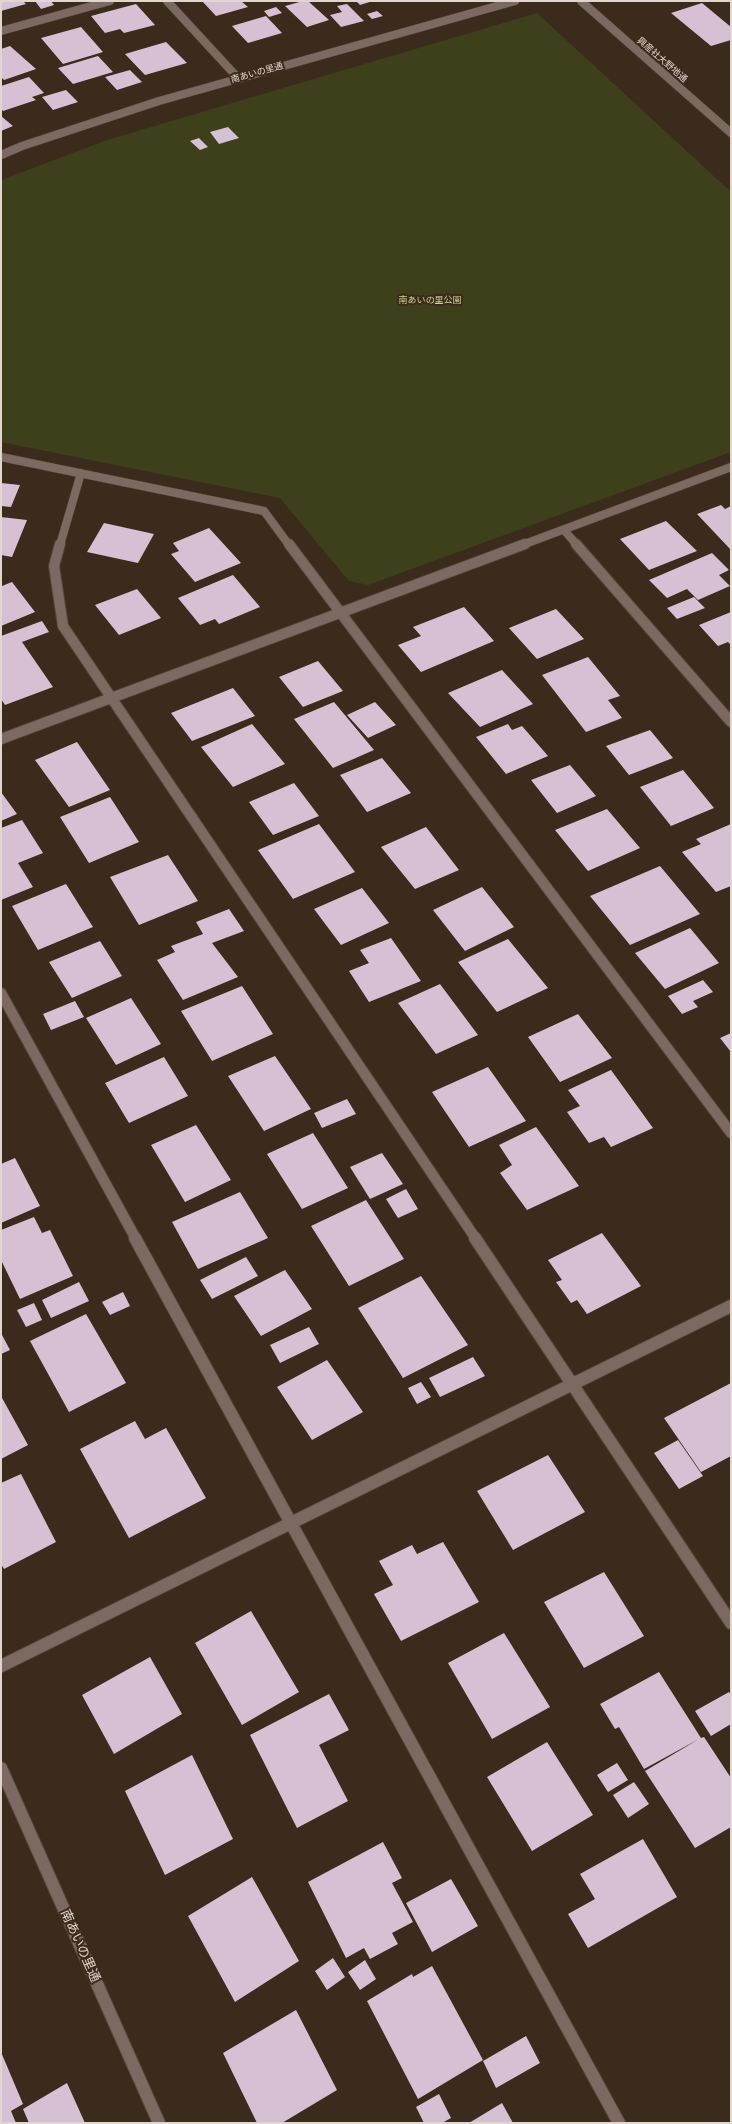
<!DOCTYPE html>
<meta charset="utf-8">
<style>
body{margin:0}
#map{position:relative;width:732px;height:2124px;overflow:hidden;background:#3b2b1c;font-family:Arial,sans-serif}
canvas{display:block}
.frame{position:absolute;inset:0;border:2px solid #e1d6cd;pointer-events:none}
</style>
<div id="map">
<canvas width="732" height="2124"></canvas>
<div class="frame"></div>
</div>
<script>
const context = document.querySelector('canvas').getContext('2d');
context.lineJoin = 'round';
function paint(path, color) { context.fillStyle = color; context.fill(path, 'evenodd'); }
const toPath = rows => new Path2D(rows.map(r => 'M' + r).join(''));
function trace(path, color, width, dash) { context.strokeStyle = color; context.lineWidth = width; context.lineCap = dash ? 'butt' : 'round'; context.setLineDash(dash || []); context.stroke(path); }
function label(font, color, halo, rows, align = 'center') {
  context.font = font + ' Arial,"Noto Sans JP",sans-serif'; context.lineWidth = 4; context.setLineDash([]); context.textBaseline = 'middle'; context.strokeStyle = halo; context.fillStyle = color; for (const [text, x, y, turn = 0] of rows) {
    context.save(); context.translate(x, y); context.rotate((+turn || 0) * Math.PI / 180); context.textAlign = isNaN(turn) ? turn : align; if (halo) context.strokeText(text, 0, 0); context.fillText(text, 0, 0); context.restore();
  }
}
paint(toPath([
 [537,13,731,192,731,452,368,585,349,581,280,498,1,442,1,180,107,140]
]), '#3d401a');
paint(toPath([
 [1,1,23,1,26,4,1,11],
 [35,1,51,1,54,5,41,9],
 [202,1,241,1,248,7,216,16],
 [303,1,308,1,329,20,307,27,285,6],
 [356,1,373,1,360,5],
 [702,3,731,27,731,40,711,46,671,13],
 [136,4,155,25,124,33,120,29,105,33,91,16],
 [347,4,364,21,341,27,330,15,342,12,337,6],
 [276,7,282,13,269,17,264,11],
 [377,11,383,16,372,19,367,14],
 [266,16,282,33,248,43,232,26],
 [81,27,103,52,63,64,41,38],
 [166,42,187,63,145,75,125,54],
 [10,46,36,69,4,80,1,77,1,49],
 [98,56,113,72,73,84,58,68],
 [130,70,142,82,117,90,105,77],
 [29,77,44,93,32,97,36,100,3,111,1,109,1,86],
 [66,90,78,102,53,110,42,97],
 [1,116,13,126,1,131],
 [228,127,239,138,219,144,210,132],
 [199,138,208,147,200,150,190,141],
 [1,483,20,485,11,507,1,506],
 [721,505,725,509,731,506,731,550,697,514],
 [1,517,27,520,12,557,1,555],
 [666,521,697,551,649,570,620,539],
 [104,523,154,534,138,563,87,552],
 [209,528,241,563,195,582,171,554,179,551,173,543],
 [712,553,729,570,719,575,730,586,698,600,687,589,667,598,649,580],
 [233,575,260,607,219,624,215,619,200,625,178,598],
 [12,582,35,612,1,626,1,584,2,586],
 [137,589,161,618,119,635,95,605],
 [694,597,705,608,677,619,667,608],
 [464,607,494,641,421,672,398,645,421,636,413,627],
 [556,609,584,639,537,659,509,628],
 [731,612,731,645,728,642,718,646,699,625],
 [42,621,49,632,22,642,53,687,5,705,1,699,1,636],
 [588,657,620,696,608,700,622,718,586,732,542,675],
 [318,661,343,691,303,707,279,677],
 [502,670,533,704,480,727,448,693],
 [233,688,255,716,192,741,171,713],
 [334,702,374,750,333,768,294,719],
 [375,702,396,725,368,738,347,715],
 [252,724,285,764,233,787,201,747],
 [508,724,512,730,522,726,548,756,506,774,476,737],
 [650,730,673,758,629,775,606,746],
 [77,742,110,790,69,807,35,760],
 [382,758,411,793,367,812,340,775],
 [570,765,596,796,557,813,531,780],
 [683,770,714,808,671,826,640,787],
 [294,783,319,816,273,835,249,802],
 [1,792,17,814,1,821],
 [110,797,139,842,89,863,60,817],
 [607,809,640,848,588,871,555,830],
 [22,820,43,853,18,863,33,887,1,900,1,828],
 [319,824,355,872,293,899,258,850],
 [731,824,731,886,716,892,682,852,701,844,696,839],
 [426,827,459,870,415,889,381,847],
 [168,855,198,901,139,925,110,877],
 [660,866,700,914,630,945,590,896],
 [66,884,93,927,38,950,12,906],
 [482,887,514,927,465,951,433,910],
 [362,888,389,923,341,945,314,909],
 [229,909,244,931,212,943,238,977,183,1000,157,960,175,952,171,946,203,934,196,922],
 [690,928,719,963,665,989,635,953],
 [391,938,421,981,369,1002,349,971,369,963,360,950],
 [508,939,548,988,497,1012,458,962],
 [100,941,122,976,72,998,49,962],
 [703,980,713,992,693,1001,698,1007,682,1014,668,996],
 [440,984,478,1035,436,1054,398,1003],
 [242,986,273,1034,212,1061,181,1011],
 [131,998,161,1044,116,1065,86,1018],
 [75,1001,84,1017,51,1030,43,1014],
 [578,1014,612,1058,560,1082,528,1037],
 [731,1033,731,1052,720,1038],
 [275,1056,311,1109,264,1131,228,1076],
 [164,1057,188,1096,129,1123,105,1083],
 [488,1067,526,1121,469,1147,432,1092],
 [611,1070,653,1128,611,1147,604,1137,589,1143,567,1112,580,1106,568,1090],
 [347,1099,356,1114,322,1128,314,1113],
 [196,1125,231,1180,185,1202,151,1145],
 [536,1127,579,1186,527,1210,500,1173,512,1165,499,1145],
 [313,1133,348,1188,302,1209,267,1154],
 [382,1153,403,1184,370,1199,350,1167],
 [15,1158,40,1206,1,1223,1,1164],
 [406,1189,418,1209,398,1218,386,1199],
 [240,1192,268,1238,198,1269,172,1222],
 [366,1200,404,1259,349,1286,311,1226],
 [34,1217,42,1233,50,1230,73,1276,20,1299,1,1260,1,1230],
 [602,1233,641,1286,587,1314,577,1300,571,1303,556,1282,562,1280,548,1260],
 [246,1257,258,1276,212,1299,200,1280],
 [285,1270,312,1309,261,1336,234,1296],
 [421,1276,468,1345,403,1378,358,1308],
 [79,1282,89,1301,51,1318,42,1300],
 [123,1292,130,1306,110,1315,102,1302],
 [34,1303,42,1320,26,1327,17,1310],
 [86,1314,126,1383,69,1412,30,1341],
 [309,1327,319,1344,280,1363,270,1345],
 [1,1333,10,1350,1,1354],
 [473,1357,485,1376,440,1397,429,1378],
 [327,1360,363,1412,312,1440,277,1387],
 [421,1382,431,1397,417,1404,408,1388],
 [731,1383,731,1456,701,1472,664,1418],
 [1,1396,28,1445,1,1459],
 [135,1421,145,1439,166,1428,206,1498,129,1538,80,1449],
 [678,1440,703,1476,679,1489,654,1453],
 [548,1455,585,1512,513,1550,477,1491],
 [21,1474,56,1542,4,1569,1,1564,1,1483],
 [443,1542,479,1602,401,1641,374,1594,393,1585,379,1561,412,1545,417,1554],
 [604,1572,644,1636,584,1668,544,1602],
 [251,1611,299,1692,242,1725,195,1643],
 [504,1633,550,1707,492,1739,448,1663],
 [150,1657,182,1714,114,1754,82,1695],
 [659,1672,701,1738,704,1737,731,1778,731,1827,695,1848,645,1771,699,1739,644,1769,619,1727,615,1729,600,1704],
 [729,1692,731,1695,731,1724,711,1736,695,1711],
 [329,1694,349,1730,319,1745,348,1801,297,1828,250,1735],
 [547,1742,593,1815,532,1851,487,1777],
 [192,1755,233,1839,165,1875,125,1791],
 [617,1763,628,1780,608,1792,597,1775],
 [634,1782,649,1804,628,1818,613,1795],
 [643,1839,677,1897,588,1948,568,1914,595,1899,580,1874],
 [383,1842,402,1878,392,1883,413,1922,392,1933,398,1944,370,1959,364,1948,346,1958,308,1882],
 [252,1877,299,1961,235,2002,188,1916],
 [451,1879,478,1926,432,1952,406,1903],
 [333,1958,345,1977,327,1990,315,1971],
 [365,1960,376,1979,360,1990,348,1972],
 [432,1966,483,2060,418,2099,367,2001,412,1974,413,1977],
 [296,2010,337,2090,282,2123,257,2123,223,2053],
 [526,2036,540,2063,496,2088,483,2061],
 [1,2052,23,2104,11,2111,16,2123,1,2123],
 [67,2083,85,2123,29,2123,23,2109],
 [439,2094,451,2118,442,2123,424,2123,416,2107],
 [502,2103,513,2123,469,2123]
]), '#d5c1d3');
const minorFar2 = toPath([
 [167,1,238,78],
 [581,1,731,133],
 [1,31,110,1],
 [1,155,22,146,159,101,515,1],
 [1,457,264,511,289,545],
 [564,530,577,545],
 [60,545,81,473],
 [522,545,731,467]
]);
const minorFar1 = toPath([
 [60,544,54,566,63,626,476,1239],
 [289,544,731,1133],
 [576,544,731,722],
 [1,739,525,544],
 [1,993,136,1239]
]);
const minor = toPath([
 [135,1238,619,2123],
 [475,1238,731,1623],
 [1,1666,731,1306],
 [1,1768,159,2123]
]);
trace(minorFar2, '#564638', 9);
trace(minorFar1, '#564638', 12);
trace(minor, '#564638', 14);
trace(minorFar2, '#7c6961', 8);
trace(minorFar1, '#7c6961', 10);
trace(minor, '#7c6961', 12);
label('9px', '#e1d6cd', '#3b2b1c', [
 ["興産社大野地通",662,60,41],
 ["南あいの里通",257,73,-16]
]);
label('9px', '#ced48e', '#3b2b1c', [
 ["南あいの里公園",430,301]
]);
label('13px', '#e1d6cd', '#3b2b1c', [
 ["南あいの里通",80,1946,66]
]);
</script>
